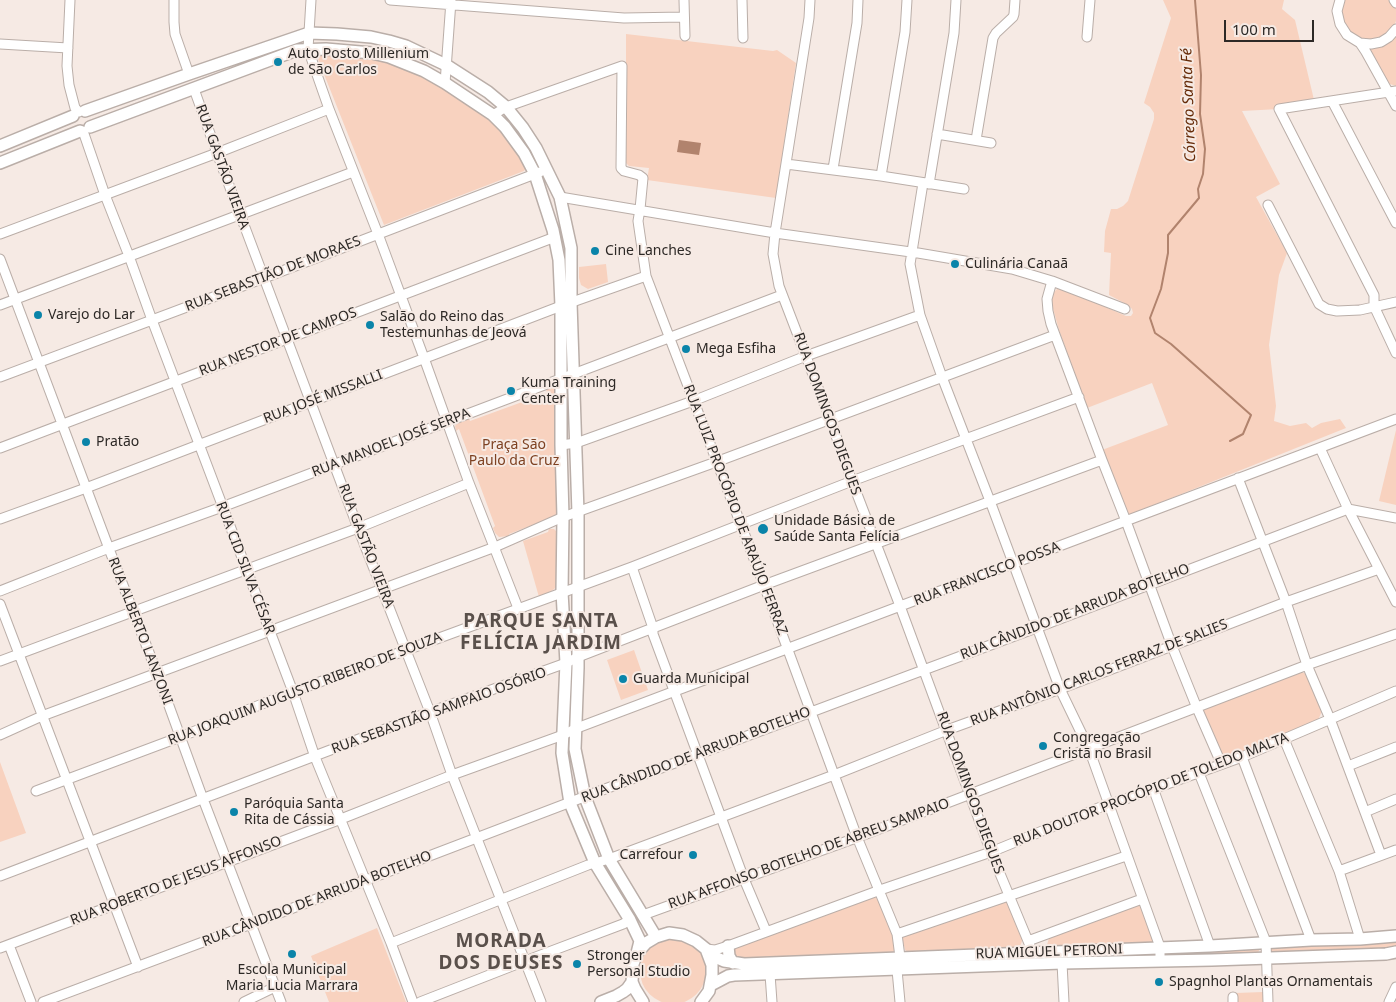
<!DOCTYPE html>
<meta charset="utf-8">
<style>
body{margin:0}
#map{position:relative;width:1396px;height:1002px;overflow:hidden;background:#f6eae4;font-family:"Noto Sans",sans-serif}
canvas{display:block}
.scale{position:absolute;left:1224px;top:20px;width:90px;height:22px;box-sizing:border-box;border:2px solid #2d2926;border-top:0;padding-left:6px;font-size:15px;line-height:18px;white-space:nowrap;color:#2d2926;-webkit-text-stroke:4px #f6eae4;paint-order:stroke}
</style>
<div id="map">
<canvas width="1396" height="1002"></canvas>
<div class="scale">100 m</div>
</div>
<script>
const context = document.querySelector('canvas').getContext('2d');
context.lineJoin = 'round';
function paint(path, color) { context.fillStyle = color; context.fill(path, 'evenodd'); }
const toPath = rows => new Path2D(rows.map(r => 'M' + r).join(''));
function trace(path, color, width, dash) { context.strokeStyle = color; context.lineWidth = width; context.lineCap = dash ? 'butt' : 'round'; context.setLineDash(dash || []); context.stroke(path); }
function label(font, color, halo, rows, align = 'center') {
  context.font = font + ' "Noto Sans",sans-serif'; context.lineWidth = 4; context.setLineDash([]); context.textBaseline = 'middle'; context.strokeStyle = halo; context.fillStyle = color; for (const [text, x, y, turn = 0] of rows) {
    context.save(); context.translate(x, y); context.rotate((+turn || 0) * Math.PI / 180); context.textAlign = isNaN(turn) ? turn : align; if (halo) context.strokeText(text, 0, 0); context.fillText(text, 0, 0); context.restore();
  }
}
paint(toPath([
 [1163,0,1284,0,1282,9,1295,20,1315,104,1279,109,1242,111,1280,184,1256,197,1287,253,1279,275,1269,345,1276,406,1274,421,1290,426,1306,423,1312,428,1321,423,1340,419,1346,428,1129,515,1102,450,1168,425,1152,383,1087,408,1059,330,1052,305,1052,294,1057,289,1064,289,1126,316,1131,316,1133,313,1132,309,1128,305,1109,295,1111,253,1104,252,1105,231,1111,209,1117,209,1123,206,1128,201,1154,119,1154,113,1150,107,1144,103,1171,18],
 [1343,0,1392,0,1396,9,1396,21,1394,26,1385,37,1366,42,1344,28,1341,9],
 [626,34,773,51,777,50,796,63,776,198,647,180,649,168,629,166,626,163],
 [1396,35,1396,86,1390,84,1372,58,1367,48,1375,48],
 [325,53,359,56,400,65,447,89,495,123,513,145,526,168,524,171,384,225,318,59,321,55],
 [606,264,608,282,588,289,581,285,579,278,579,267],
 [551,386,555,388,557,391,557,513,556,516,551,520,548,519,509,534,509,536,499,537,495,533,493,528,495,526,459,429,456,431,455,426,459,421,468,417,470,421,547,393,546,388],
 [1396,430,1396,505,1379,501],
 [549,529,554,529,557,532,558,585,553,590,539,597,523,541,548,532],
 [634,650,648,690,621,700,607,660],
 [1302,672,1308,675,1322,711,1319,718,1317,720,1228,759,1223,759,1202,710],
 [0,762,26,833,0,842],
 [872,897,876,898,879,901,893,934,895,948,894,951,890,954,736,960,732,950,734,948],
 [1007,901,1023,938,1021,944,1018,949,909,953,905,950,902,937,903,935],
 [1140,904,1155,939,1153,943,1050,947,1047,945,1049,938],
 [377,928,406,1002,329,1002,311,956],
 '640 971a33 33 0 1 1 66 0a33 33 0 1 1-66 0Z',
 [1396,940,1396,950,1270,954,1270,948],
 [1259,948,1259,951,1255,954,1166,956,1166,954,1167,952],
 [1263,992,1264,1002,1236,1002,1236,993]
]), '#f8d2bf');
paint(toPath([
 [679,140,701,143,699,155,677,152]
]), '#b1836d');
trace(toPath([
 [1195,0,1201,75,1200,114,1205,149,1203,174,1198,189,1199,198,1168,235,1168,253,1161,289,1150,318,1155,333,1171,344,1251,415,1243,434,1230,441]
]), '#b1836d', 2);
const minor = toPath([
 [70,0,67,66,69,85,75,108,79,112],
 [174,0,174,22,175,34,189,74],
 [311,0,308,49,329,109,378,234,424,358,469,483,518,608],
 [390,0,624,18,684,17],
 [684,0,685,36],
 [742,0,743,38],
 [810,0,809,18,775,233,773,254,779,286,830,419,852,481,900,606,991,852,1033,953],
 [1340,0,1337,11,1340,24,1347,35,1360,43,1371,44,1381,42,1389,37,1396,29],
 [1394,0,1396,3],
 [1087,37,1090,0],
 [1360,43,1366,52,1396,106],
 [0,44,68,48],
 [445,83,451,1],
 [194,89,217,153,358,528,430,712,452,775,541,1002],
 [1396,91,1279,109,1374,295,1374,306,1396,353],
 [1332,101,1396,223],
 [493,115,506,107,622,66,621,168,624,171,639,175,643,178,640,209,638,221,646,276,764,585,857,837,897,934,900,957],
 [83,131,105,195,129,256,152,320,293,692,315,757,391,943,413,1002],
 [937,134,991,143],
 [976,140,993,38,996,33,1013,17,1014,14,1015,0],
 [786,164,881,176,964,189],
 [833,169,857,23,858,0],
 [881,176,905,32,907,0],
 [923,183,910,264,920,315,942,377,990,501,1060,689,1089,749,1160,947,1160,961],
 [929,184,954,33,956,0],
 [560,197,775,233,918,253,1012,269,1052,281,1125,309],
 [1268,205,1319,304,1327,309,1337,311,1360,310,1396,302],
 [0,234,217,153,329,109],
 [0,259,111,554,157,673,203,799,281,1002],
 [1052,281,1047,299,1048,311,1051,324,1102,460,1126,521,1172,646,1197,708,1221,763],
 [0,305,353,172],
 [0,377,264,278,540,172],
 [561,445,576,443,693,401,806,356,920,315],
 [0,448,555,237],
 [1320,448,1348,509,1396,602],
 [1238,478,1286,602,1307,665,1330,719,1381,855],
 [0,519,86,488,561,306,646,276],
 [632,567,653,628,653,634,744,879,766,931],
 [0,591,109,548,222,507,782,295],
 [0,604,138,967],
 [0,661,358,528,469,483],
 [0,735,42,716,495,547,563,517,716,462,1055,335],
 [1284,739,1339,871,1360,939],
 [1242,757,1311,940],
 [1348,766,1396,747],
 [1199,773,1266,942,1268,1002],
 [1153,788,1210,946],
 [36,791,180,737,287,694,632,567,852,481,1079,397],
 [1365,812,1396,799],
 [1339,871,1396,850],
 [0,876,430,712,566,663,578,657,764,585,1102,460],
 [643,915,853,839,1307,665,1396,634],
 [897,934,1126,856],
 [1028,941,1142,899],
 [391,943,588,865,609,859,834,775,947,730,1060,689,1286,602,1379,569],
 [9,945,31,1002],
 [0,948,341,819,452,775,563,735,577,728,1396,419],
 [706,949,715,950,728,946,883,889,991,852,1108,804,1117,802,1242,757,1396,691],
 [1062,963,1064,1002],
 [897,970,900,1002],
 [770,974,772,1002],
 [1233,997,1233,1002],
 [43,1002,251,924,589,795,1036,628,1348,509,1396,518],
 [244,1002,275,987],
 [420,1002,525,961,623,924,630,920],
 [1389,1002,1396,987]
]);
const major = toPath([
 [85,111,189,74,309,33,337,34,371,37,389,41,406,46,446,65,488,92,506,107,523,128,536,148,560,197,571,248,571,303,578,513,578,668,575,749,585,797,609,859,656,937],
 [90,127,297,50,326,49,372,53,389,57,424,71,445,83,493,115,505,127,524,153,535,174,553,230,559,260,561,306,561,445,563,517,562,592,566,663,562,753,570,803,595,863,630,920,640,941,637,953],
 [0,146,73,116],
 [0,163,80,131],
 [728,946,729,956,733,963],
 [706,949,715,957,724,961,744,964,1210,946,1311,940,1360,939,1396,936],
 [711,985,728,976,734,975,1062,963,1212,960,1386,954,1396,952],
 [601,1002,616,996,623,992,627,989,632,982],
 [643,1002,635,989,632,982,633,964,637,953,646,943,656,937,669,933,683,935,696,941,706,949,712,965,712,975,709,991,701,1002]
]);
trace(minor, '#baaea8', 11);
trace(major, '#baaea8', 14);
trace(minor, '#fff', 9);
trace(major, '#fff', 11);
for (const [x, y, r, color] of [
 [278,62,5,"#0a84a9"],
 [595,251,5,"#0a84a9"],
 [955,264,5,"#0a84a9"],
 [38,315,5,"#0a84a9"],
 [370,325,5,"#0a84a9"],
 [686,349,5,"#0a84a9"],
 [511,391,5,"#0a84a9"],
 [86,442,5,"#0a84a9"],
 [763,529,6,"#0a84a9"],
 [623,679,5,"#0a84a9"],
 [1043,746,5,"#0a84a9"],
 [234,812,5,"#0a84a9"],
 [693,855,5,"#0a84a9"],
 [292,954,5,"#0a84a9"],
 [577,964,5,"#0a84a9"],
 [1159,982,5,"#0a84a9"]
]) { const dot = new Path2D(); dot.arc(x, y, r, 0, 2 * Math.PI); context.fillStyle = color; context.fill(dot); trace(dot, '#f6eae4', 2); }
label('14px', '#2d2926', '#f6eae4', [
 ["Auto Posto Millenium",288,54],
 ["de São Carlos",288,70],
 ["Cine Lanches",605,251],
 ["Culinária Canaã",965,264],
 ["Varejo do Lar",48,315],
 ["Salão do Reino das",380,317],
 ["Testemunhas de Jeová",380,333],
 ["Mega Esfiha",696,349],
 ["Kuma Training",521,383],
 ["Center",521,399],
 ["Pratão",96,442],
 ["Unidade Básica de",774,521],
 ["Saúde Santa Felícia",774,537],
 ["Guarda Municipal",633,679],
 ["Congregação",1053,738],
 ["Cristã no Brasil",1053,754],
 ["Paróquia Santa",244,804],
 ["Rita de Cássia",244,820],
 ["Carrefour",683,855,"right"],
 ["Stronger",587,956],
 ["Personal Studio",587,972],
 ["Escola Municipal",292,970,"center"],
 ["Maria Lucia Marrara",292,986,"center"],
 ["Spagnhol Plantas Ornamentais",1169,982]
], 'left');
label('14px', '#2d2926', '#f6eae4', [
 ["RUA GASTÃO VIEIRA",222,167,70],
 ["RUA SEBASTIÃO DE MORAES",273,274,-21],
 ["RUA NESTOR DE CAMPOS",278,342,-21],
 ["RUA JOSÉ MISSALLI",323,397,-21],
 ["RUA DOMINGOS DIEGUES",827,414,70],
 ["RUA MANOEL JOSÉ SERPA",391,443,-21],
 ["RUA LUIZ PROCÓPIO DE ARAÚJO FERRAZ",735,510,69],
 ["RUA GASTÃO VIEIRA",366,546,69],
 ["RUA CID SILVA CÉSAR",245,568,69],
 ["RUA FRANCISCO POSSA",987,574,-21],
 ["RUA CÂNDIDO DE ARRUDA BOTELHO",1075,612,-21],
 ["RUA ALBERTO LANZONI",140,631,69],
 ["RUA ANTÔNIO CARLOS FERRAZ DE SALIES",1099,673,-21],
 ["RUA JOAQUIM AUGUSTO RIBEIRO DE SOUZA",305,689,-21],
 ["RUA SEBASTIÃO SAMPAIO OSÓRIO",439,711,-20],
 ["RUA CÂNDIDO DE ARRUDA BOTELHO",696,755,-21],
 ["RUA DOUTOR PROCÓPIO DE TOLEDO MALTA",1151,790,-21],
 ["RUA DOMINGOS DIEGUES",970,793,70],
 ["RUA AFFONSO BOTELHO DE ABREU SAMPAIO",809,854,-20],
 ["RUA ROBERTO DE JESUS AFFONSO",176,881,-21],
 ["RUA CÂNDIDO DE ARRUDA BOTELHO",317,899,-21],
 ["RUA MIGUEL PETRONI",1049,952,-2]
]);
label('14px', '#7e4121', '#f6eae4', [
 ["Praça São",514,445],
 ["Paulo da Cruz",514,461]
]);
label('italic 15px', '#672c09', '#f6eae4', [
 ["Córrego Santa Fé",1189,105,-92]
]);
context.letterSpacing = '1px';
label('bold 19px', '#5a504b', '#f6eae4', [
 ["PARQUE SANTA",541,622],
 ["FELÍCIA JARDIM",541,644],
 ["MORADA",501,942],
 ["DOS DEUSES",501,964]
]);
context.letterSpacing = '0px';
</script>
